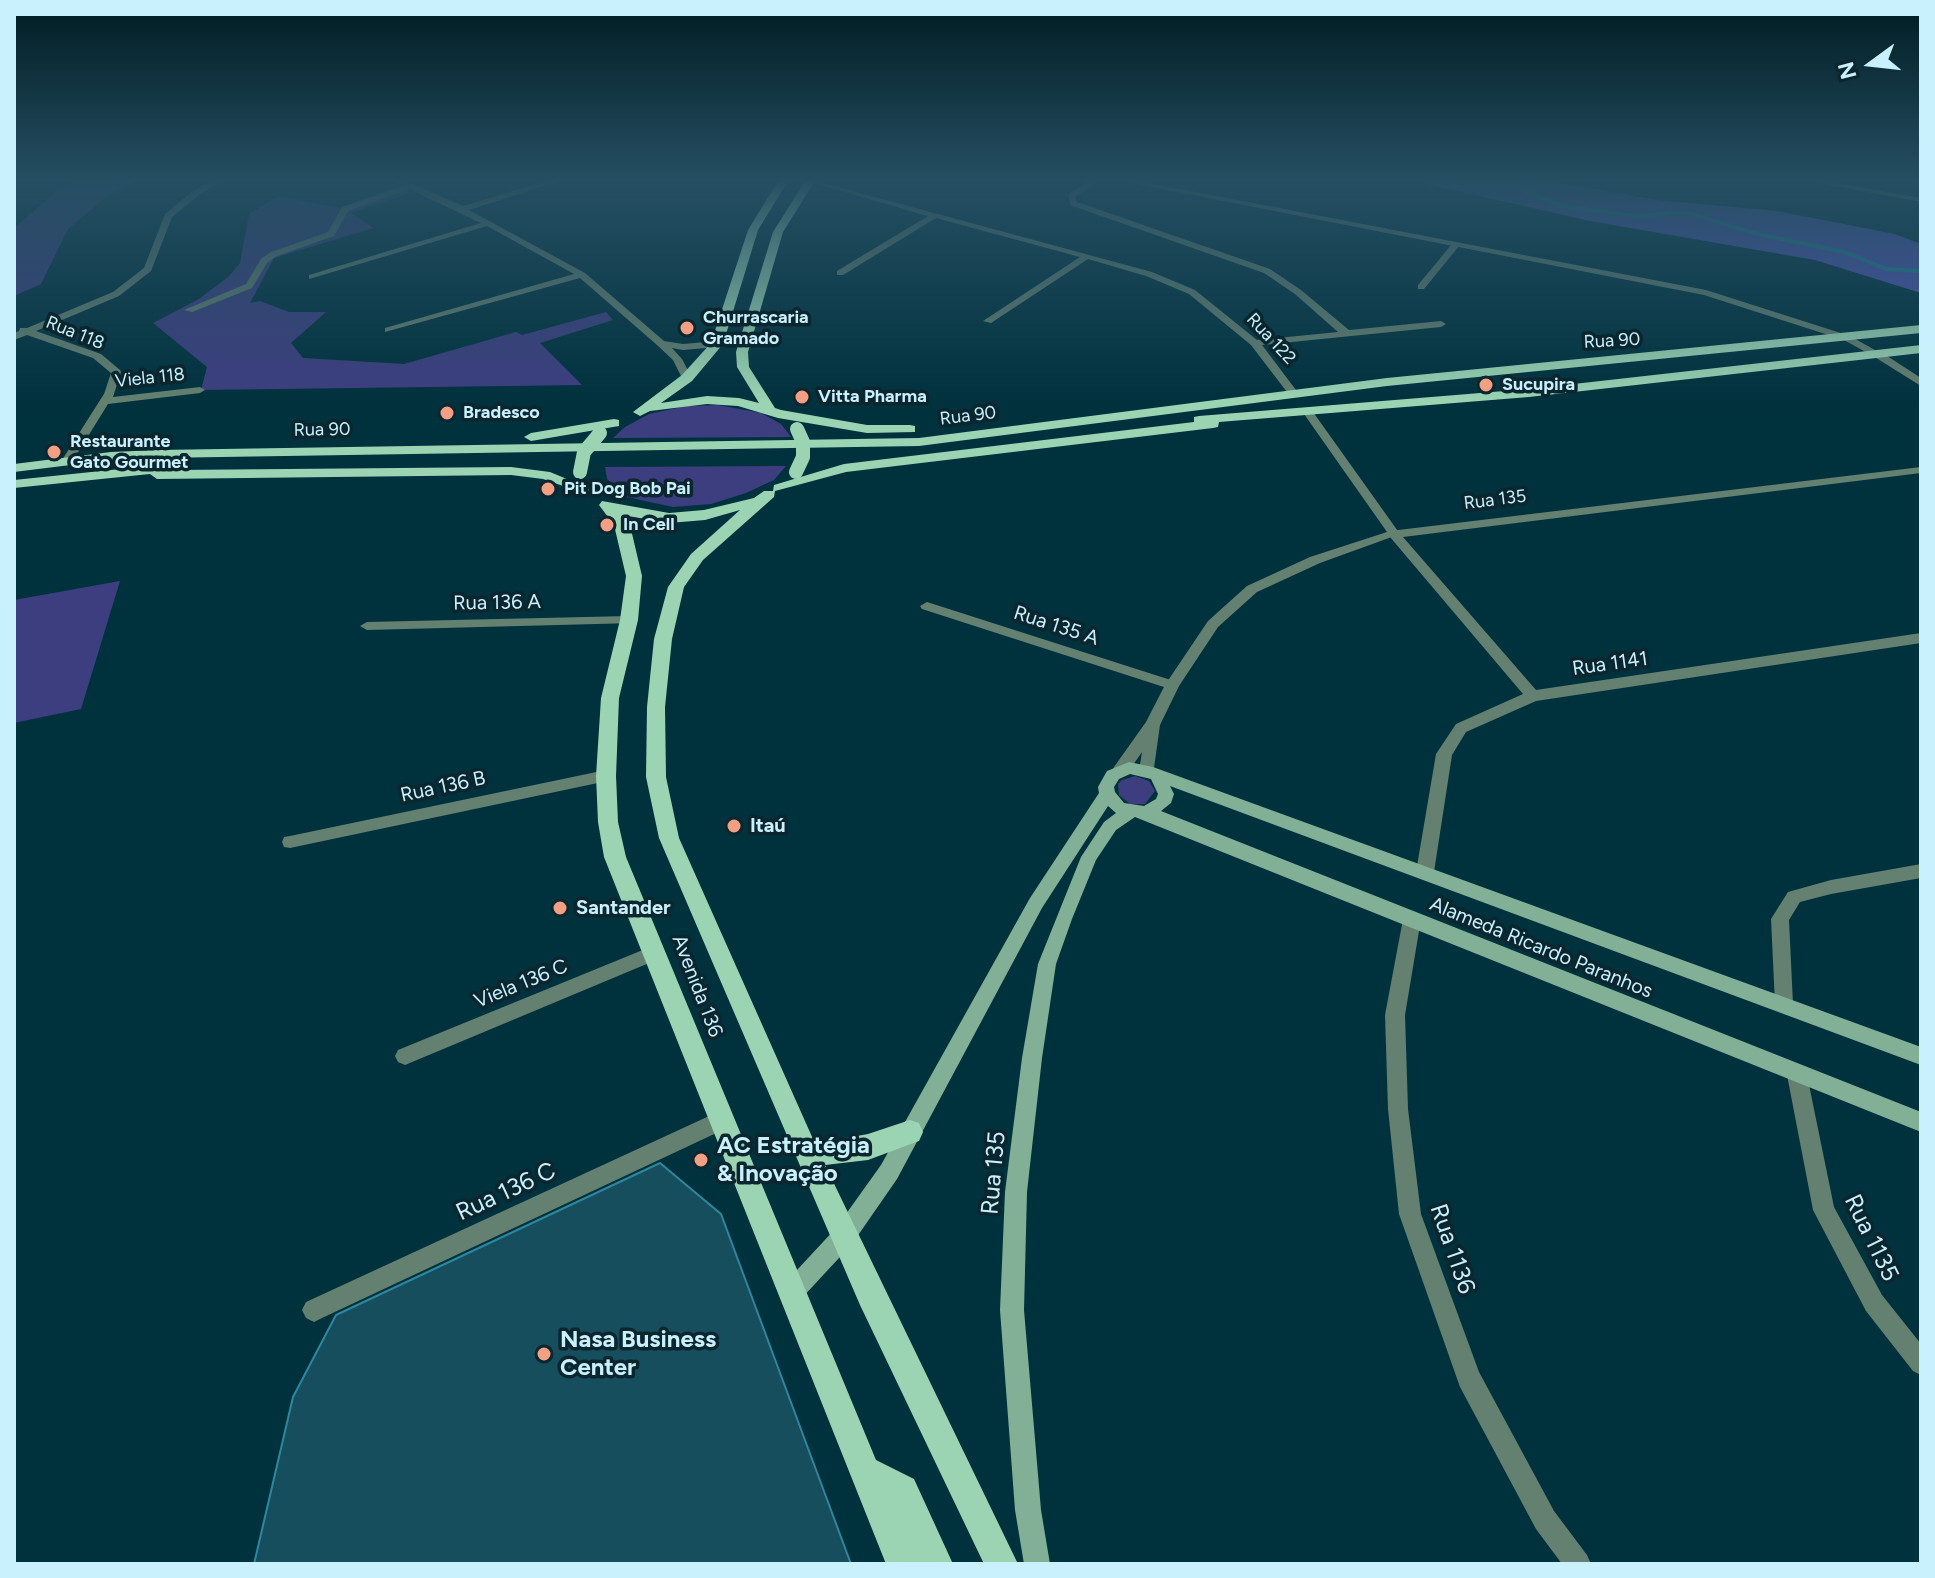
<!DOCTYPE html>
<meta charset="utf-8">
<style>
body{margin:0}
#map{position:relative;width:1935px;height:1578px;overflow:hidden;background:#00323e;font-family:Figtree,sans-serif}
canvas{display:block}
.frame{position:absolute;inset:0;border:16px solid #c8f0fd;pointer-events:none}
.north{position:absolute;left:1831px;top:24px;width:80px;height:80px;-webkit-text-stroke:6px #0b262e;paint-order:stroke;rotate:255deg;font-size:22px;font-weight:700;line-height:32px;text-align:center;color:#c8f0fd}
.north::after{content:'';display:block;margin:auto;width:28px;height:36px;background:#c8f0fd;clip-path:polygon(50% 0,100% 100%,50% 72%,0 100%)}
</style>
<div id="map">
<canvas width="1935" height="1578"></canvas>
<div class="frame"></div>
<div class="north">N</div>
</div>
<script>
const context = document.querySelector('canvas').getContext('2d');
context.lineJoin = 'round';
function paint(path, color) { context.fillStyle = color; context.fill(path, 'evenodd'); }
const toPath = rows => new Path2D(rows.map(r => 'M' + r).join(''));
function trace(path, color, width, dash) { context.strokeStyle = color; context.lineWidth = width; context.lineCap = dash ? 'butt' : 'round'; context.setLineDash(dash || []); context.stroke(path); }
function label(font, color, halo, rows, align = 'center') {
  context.font = font + ' Figtree,sans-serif'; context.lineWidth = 7; context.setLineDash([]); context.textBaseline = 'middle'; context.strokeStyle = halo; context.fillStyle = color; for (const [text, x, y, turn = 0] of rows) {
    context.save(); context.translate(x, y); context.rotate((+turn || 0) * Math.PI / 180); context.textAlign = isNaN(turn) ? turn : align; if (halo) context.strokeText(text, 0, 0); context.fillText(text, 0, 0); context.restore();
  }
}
paint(toPath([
 [137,181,107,196,68,229,41,284,14,296,14,228,67,182],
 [399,188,412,192,351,213,374,228,274,258,250,303,260,301,289,312,326,312,291,343,303,358,404,364,516,332,522,335,606,312,613,320,540,343,582,385,201,390,207,367,153,323,199,299,228,277,240,263,249,214,278,196,340,208],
 [718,405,761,413,781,424,791,437,613,438,625,427,649,414,686,406],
 [786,466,774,480,746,493,711,504,673,507,627,497,607,479,605,467],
 [120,581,81,709,14,723,14,600],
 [1135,776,1149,781,1155,791,1145,804,1130,804,1119,795,1118,784,1122,780]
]), '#3d3e80');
paint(toPath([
 [1413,181,1548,181,1658,200,1777,211,1895,234,1921,244,1921,293,1815,260,1590,221]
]), '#5453b8');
trace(toPath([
 [1496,181,1563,206,1637,216,1684,212,1762,235,1845,252,1886,269,1921,271]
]), '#26869f', 4);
const building = toPath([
 [660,1163,721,1214,851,1564,254,1564,293,1397,336,1315,660,1163]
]);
paint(building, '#164e5e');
trace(building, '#2e87a0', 2);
paint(toPath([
 [212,181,223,181,199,195,172,217,151,271,119,296,36,331,101,354,120,370,121,372,113,397,200,387,205,390,200,393,108,404,72,462,64,462,62,460,104,394,111,373,93,358,27,335,14,340,14,333,19,331,20,328,27,328,113,292,144,268,165,214,193,191,212,181],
 [393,181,413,184,463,206,546,181,560,181,469,210,585,273,664,341,683,344,717,341,722,344,717,347,683,350,672,348,682,359,692,378,683,380,673,360,657,345,580,278,385,332,385,328,574,274,487,226,309,279,309,275,481,223,409,189,348,211,334,236,277,256,267,263,252,288,192,312,184,310,246,284,261,259,271,252,328,232,342,207,402,186,393,181],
 [806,181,816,181,1152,272,1195,290,1257,340,1338,332,1295,294,1264,273,1070,205,1068,194,1089,181,1099,181,1075,197,1077,202,1270,269,1301,290,1349,330,1441,321,1446,324,1441,327,1262,345,1299,394,1294,397,1290,396,1251,345,1189,294,1146,276,1088,259,991,323,983,321,1080,257,936,218,843,275,837,275,837,271,928,216,806,181],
 [1452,244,1459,246,1424,289,1418,289,1418,285,1452,244],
 [1873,352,1881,352,1921,378,1921,386,1873,356,1873,352],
 [1921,467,1921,473,1403,537,1536,690,1921,633,1921,643,1536,701,1466,732,1452,755,1434,872,1431,877,1425,879,1419,877,1416,872,1436,754,1456,724,1523,694,1390,537,1390,531,1921,467],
 [927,602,1177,682,1179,685,1177,688,1167,688,922,609,920,606,927,602],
 [629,616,634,617,636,620,634,623,367,630,360,626,367,622,629,616],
 [606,770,614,776,612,780,290,848,284,847,282,842,284,837,290,836,606,770],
 [1921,864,1921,878,1831,894,1800,902,1789,920,1793,1004,1791,1010,1784,1012,1777,1010,1775,1004,1771,919,1788,892,1831,880,1921,864],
 [1412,912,1418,914,1421,919,1405,1015,1408,1109,1421,1214,1479,1372,1554,1511,1587,1555,1591,1564,1562,1564,1536,1529,1460,1387,1399,1214,1388,1109,1385,1015,1403,919,1406,914,1412,912],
 [655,945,661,948,664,953,661,958,405,1065,398,1062,395,1056,398,1050,655,945],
 [1797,1066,1804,1068,1807,1075,1834,1207,1882,1295,1921,1344,1921,1375,1913,1371,1866,1311,1813,1210,1787,1075,1790,1068,1797,1066],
 [720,1111,727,1114,730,1121,727,1128,322,1318,314,1322,306,1318,302,1310,306,1302,720,1111]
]), '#648070');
paint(toPath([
 [1121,181,1139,181,1706,290,1850,336,1882,354,1873,356,1844,340,1704,295,1121,181],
 [1808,181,1828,181,1921,198,1921,202,1808,181],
 [1309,411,1313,412,1400,534,1320,563,1257,592,1218,627,1179,686,1160,725,1153,775,1141,775,1139,771,1142,752,1126,775,1114,775,1112,771,1114,767,1146,722,1165,685,1208,621,1247,586,1310,557,1387,532,1304,414,1309,411]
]), '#648070');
paint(toPath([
 [1129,762,1153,767,1921,1047,1921,1065,1170,786,1174,794,1171,803,1161,811,1921,1112,1921,1132,1135,817,1116,830,1096,860,1072,919,1056,964,1042,1058,1027,1192,1024,1310,1041,1510,1050,1564,1024,1564,1015,1510,1000,1310,1005,1192,1022,1058,1038,964,1081,857,1104,822,1116,813,1108,806,1042,908,897,1179,852,1244,800,1300,792,1303,784,1300,781,1292,784,1284,836,1228,881,1165,1030,898,1099,793,1098,787,1107,771,1129,762],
 [1130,774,1151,779,1158,794,1156,799,1144,806,1124,803,1115,792,1114,787,1119,779,1130,774]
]), '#82b096');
paint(toPath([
 [778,181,788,181,758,230,723,344,692,381,661,403,707,396,739,398,759,403,737,367,736,352,773,232,805,181,815,181,783,232,748,352,749,367,775,408,781,410,867,425,910,425,915,426,915,432,867,433,778,418,738,406,707,404,650,411,640,416,633,412,682,375,711,343,748,230,778,181],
 [1921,325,1921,333,1387,386,919,446,158,458,111,460,14,472,14,464,111,452,158,450,919,438,1387,378,1921,325],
 [1921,345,1921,353,1529,397,1219,422,1218,427,1213,428,846,472,775,491,774,497,703,560,684,587,672,639,665,707,666,777,679,838,813,1139,835,1140,868,1134,910,1120,919,1123,923,1132,919,1141,868,1160,825,1165,1018,1564,984,1564,860,1305,659,838,646,777,647,707,654,639,668,587,691,554,740,510,705,520,669,523,622,515,630,525,642,576,638,620,619,698,616,776,618,822,626,857,876,1460,914,1479,953,1564,886,1564,604,857,598,822,596,776,601,698,620,620,626,576,614,525,599,505,602,501,669,513,704,510,754,498,764,491,773,491,774,485,844,464,1194,422,1194,417,1199,416,1529,389,1921,345],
 [614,419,619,420,619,426,531,441,524,437,531,433,614,419],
 [169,464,174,465,175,470,511,467,550,472,596,491,589,495,543,479,511,475,157,479,150,474,14,488,14,480,169,464]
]), '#9ad4b3');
trace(toPath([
 [580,472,584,452,600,433],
 [796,472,803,457,803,442,797,429]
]), '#9ad4b3', 14);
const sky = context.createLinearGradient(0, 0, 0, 402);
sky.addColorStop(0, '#001c22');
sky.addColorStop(0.45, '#264f63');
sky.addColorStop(1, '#264f6300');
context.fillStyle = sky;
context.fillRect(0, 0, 1935, 402);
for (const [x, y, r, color] of [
 [687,328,8,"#f39f83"],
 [1486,385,8,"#f39f83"],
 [802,397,8,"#f39f83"],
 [447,413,8,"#f39f83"],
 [54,452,8,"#f39f83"],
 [548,489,8,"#f39f83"],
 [607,525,8,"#f39f83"],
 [734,826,8,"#f39f83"],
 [560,908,8,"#f39f83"],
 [701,1160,8,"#f39f83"],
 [544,1354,8,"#f39f83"]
]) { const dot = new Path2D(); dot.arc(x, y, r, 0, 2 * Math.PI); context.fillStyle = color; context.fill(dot); trace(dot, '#0b262e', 3); }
label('bold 18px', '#c8f0fd', '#0b262e', [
 ["Churrascaria",703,318],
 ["Gramado",703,339],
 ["Sucupira",1502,385],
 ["Vitta Pharma",818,397],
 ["Bradesco",463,413],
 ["Restaurante",70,442],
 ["Gato Gourmet",70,463],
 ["Pit Dog Bob Pai",564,489],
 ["In Cell",623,525]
], 'left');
label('18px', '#c8f0fd', '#0b262e', [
 ["Rua 118",75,333,22],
 ["Rua 122",1271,339,47],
 ["Rua 90",1612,341,-3],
 ["Viela 118",150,378,-6],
 ["Rua 90",968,416,-7],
 ["Rua 90",322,430,-1],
 ["Rua 135",1495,500,-7]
]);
label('20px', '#c8f0fd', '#0b262e', [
 ["Rua 136 A",497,603,-1],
 ["Rua 135 A",1056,626,18],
 ["Rua 1141",1610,664,-8],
 ["Rua 136 B",443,787,-12],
 ["Alameda Ricardo Paranhos",1541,948,22],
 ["Viela 136 C",521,984,-22],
 ["Avenida 136",697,986,69]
]);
label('bold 20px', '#c8f0fd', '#0b262e', [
 ["Itaú",750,826],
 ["Santander",576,908]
], 'left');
label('bold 24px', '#c8f0fd', '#0b262e', [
 ["AC Estratégia",717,1146],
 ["& Inovação",717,1174],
 ["Nasa Business",560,1340],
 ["Center",560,1368]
], 'left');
label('24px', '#c8f0fd', '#0b262e', [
 ["Rua 135",994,1173,-85],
 ["Rua 136 C",506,1192,-25],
 ["Rua 1135",1871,1238,64],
 ["Rua 1136",1452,1249,71]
]);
</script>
